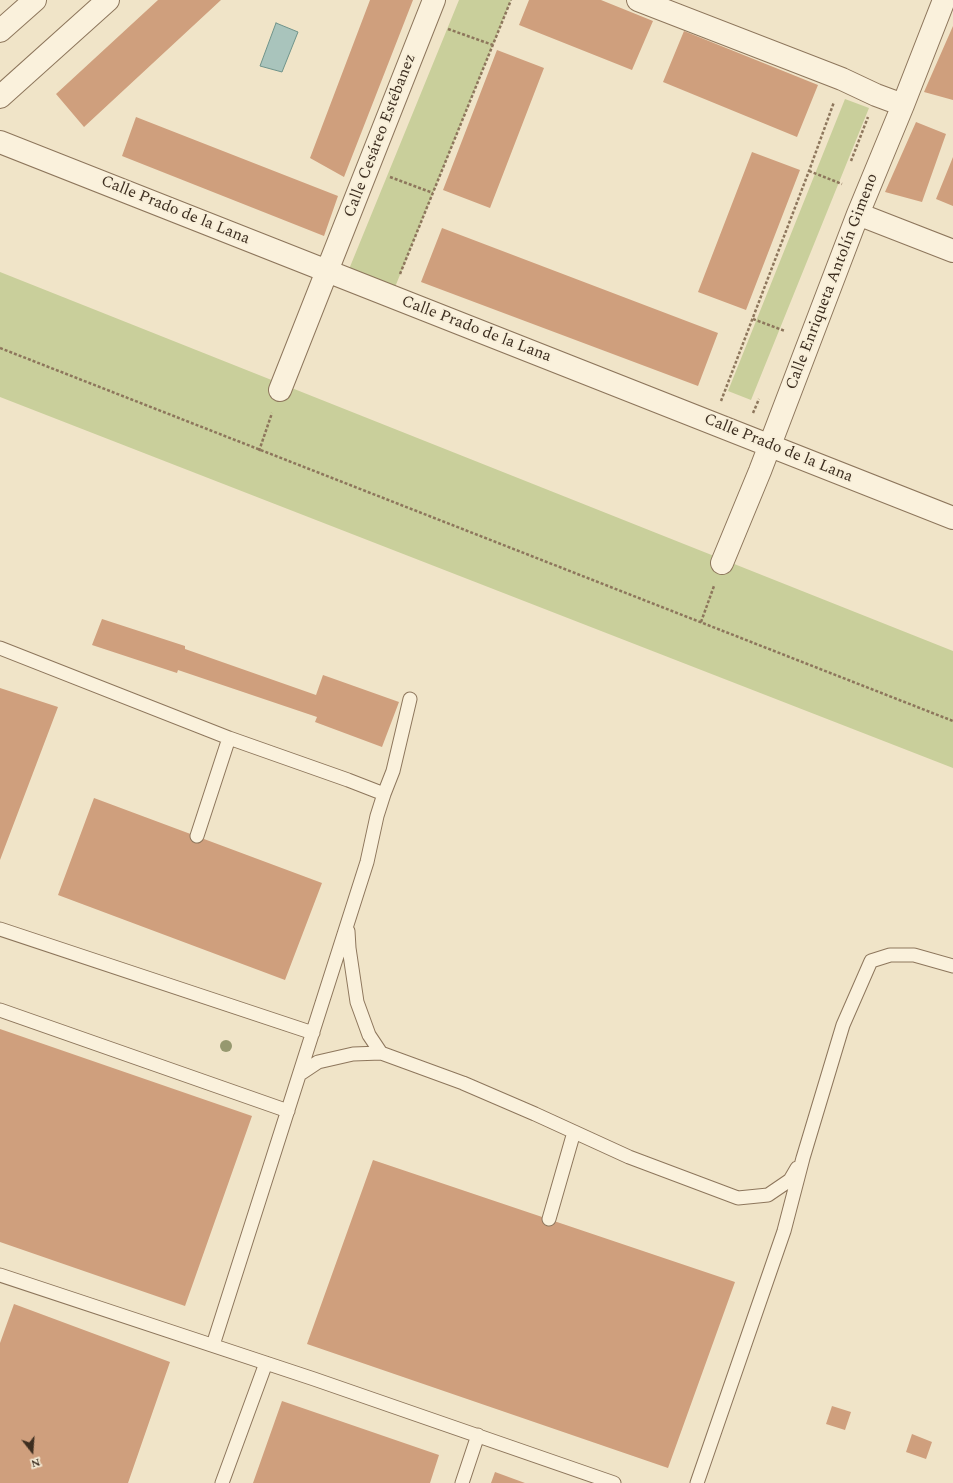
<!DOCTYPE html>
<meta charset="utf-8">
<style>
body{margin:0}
#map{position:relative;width:953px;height:1483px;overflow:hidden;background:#f0e4c8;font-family:Spectral,serif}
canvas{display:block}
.north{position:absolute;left:12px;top:1431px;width:40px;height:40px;-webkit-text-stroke:3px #f7eed8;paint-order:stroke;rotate:163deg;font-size:11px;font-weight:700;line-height:16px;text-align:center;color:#3d2e20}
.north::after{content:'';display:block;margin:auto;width:14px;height:18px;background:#3d2e20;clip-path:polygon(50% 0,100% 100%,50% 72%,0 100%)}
</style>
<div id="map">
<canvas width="953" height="1483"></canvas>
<div class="north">N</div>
</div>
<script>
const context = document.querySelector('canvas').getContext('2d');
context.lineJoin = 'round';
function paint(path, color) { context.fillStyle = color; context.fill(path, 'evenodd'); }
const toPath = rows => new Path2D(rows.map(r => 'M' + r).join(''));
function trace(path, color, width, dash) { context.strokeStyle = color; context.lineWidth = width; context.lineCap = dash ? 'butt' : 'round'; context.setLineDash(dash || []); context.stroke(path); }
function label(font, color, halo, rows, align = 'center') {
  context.font = font + ' Spectral,serif'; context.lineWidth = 3.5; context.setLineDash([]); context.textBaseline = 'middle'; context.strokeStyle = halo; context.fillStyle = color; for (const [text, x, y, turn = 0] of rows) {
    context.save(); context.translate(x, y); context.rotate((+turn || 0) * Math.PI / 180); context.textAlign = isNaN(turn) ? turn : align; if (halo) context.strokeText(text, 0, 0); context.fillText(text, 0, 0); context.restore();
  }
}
paint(toPath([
 [459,0,511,0,391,297,345,279],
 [845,99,869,108,751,400,728,391],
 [0,272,953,651,953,768,0,397]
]), '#c9cf9b');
const water = toPath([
 [276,23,298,32,282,72,260,66,276,23]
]);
paint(water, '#a9c4bc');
trace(water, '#6f938a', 1);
paint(toPath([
 [158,0,221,0,84,127,56,94],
 [370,0,413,0,344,177,310,158],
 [529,0,601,0,653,21,632,70,519,25],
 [953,26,953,100,924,92],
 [684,31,818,85,797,137,663,82],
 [497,50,544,68,490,208,443,190],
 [136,117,338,196,324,236,122,156],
 [916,122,946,134,922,202,885,192],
 [752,152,800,170,746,310,698,292],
 [953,157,953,206,936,199],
 [442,228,718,333,698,386,421,282],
 [102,619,185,646,185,649,316,695,323,675,399,702,382,747,315,722,317,717,178,670,177,673,92,645],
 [0,688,58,707,0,860],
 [94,798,322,883,285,980,58,895],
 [0,1029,252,1116,185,1306,0,1242],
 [373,1160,735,1282,668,1468,307,1344],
 [14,1304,170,1362,128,1483,0,1483,0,1343],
 [282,1401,439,1455,430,1483,253,1483],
 [832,1406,851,1412,845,1430,826,1424],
 [912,1434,932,1442,926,1459,906,1452],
 [495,1472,525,1483,491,1483]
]), '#cf9f7d');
const service = toPath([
 [0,648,229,738],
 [384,794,393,771,410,699],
 [197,836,229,738,348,780,384,794,377,816,367,862,213,1345],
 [0,929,313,1033],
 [348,931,349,948,357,1002,369,1035,381,1053],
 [0,1010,288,1111],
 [300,1074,318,1062,353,1054,381,1053,463,1083,535,1114,629,1157,738,1198,768,1195,790,1180,797,1168],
 [549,1219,574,1132],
 [0,1275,314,1379,614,1483],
 [222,1483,266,1363],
 [462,1483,478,1435],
 [697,1483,784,1231,803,1158,843,1025,871,961,890,955,914,955,953,966]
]);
const minor = toPath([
 [638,0,842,79,876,95,903,105],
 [0,31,35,0],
 [0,97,108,0],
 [0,142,953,518],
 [858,214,953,251],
 [280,390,434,0],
 [722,563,760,471,858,214,903,105,944,0]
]);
trace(service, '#8d765c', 15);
trace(minor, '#8d765c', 24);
trace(toPath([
 [448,29,493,45],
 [851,161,868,117],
 [809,171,842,184],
 [390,177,433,193],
 [400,274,511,0],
 [753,319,785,331],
 [0,348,953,721],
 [721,401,809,171,834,102],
 [753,413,759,399],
 [259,451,272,413],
 [701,622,714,586]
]), '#8d765c', 2.5, [3, 2]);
trace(service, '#faf1dc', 13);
trace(minor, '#faf1dc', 22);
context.fillStyle = '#96986f';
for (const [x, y] of [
 [226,1046]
]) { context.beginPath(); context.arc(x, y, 6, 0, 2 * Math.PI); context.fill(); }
label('16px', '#3d2e20', '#f7eed8', [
 ["Calle Cesáreo Estébanez",381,136,-69],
 ["Calle Prado de la Lana",175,211,22],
 ["Calle Enriqueta Antolín Gimeno",833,282,-69],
 ["Calle Prado de la Lana",476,330,21],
 ["Calle Prado de la Lana",778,449,22]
]);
</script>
